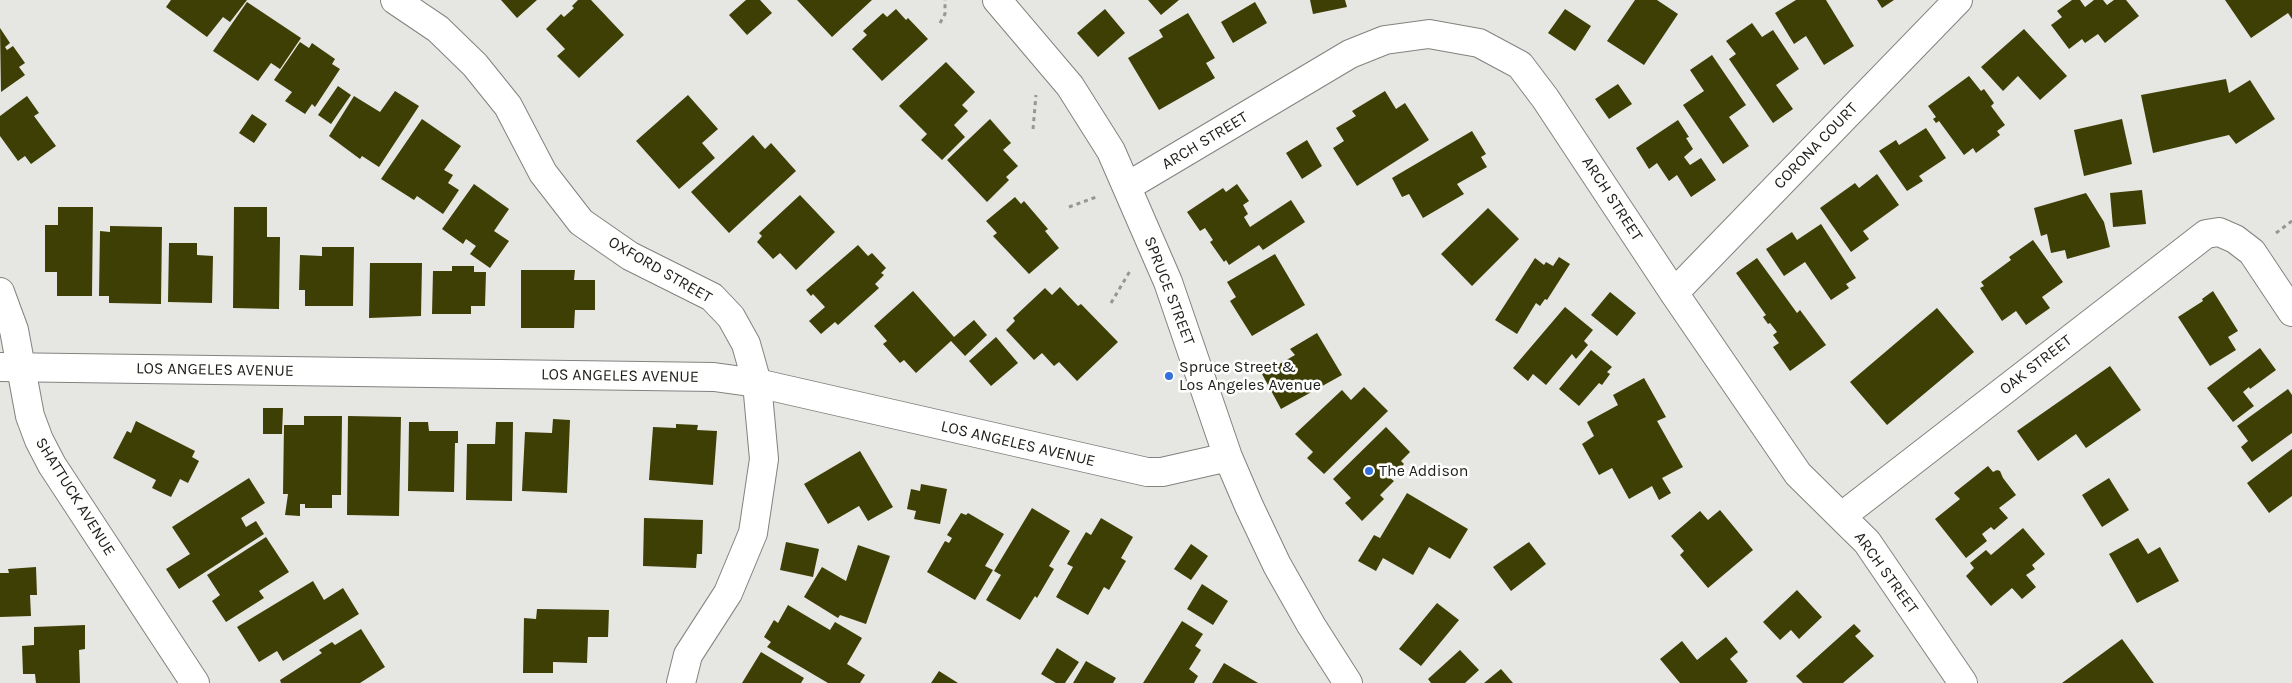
<!DOCTYPE html>
<style>
body{margin:0}
canvas{display:block;background:#e6e6e3}
</style>
<canvas width="2292" height="683"></canvas>
<script>
const context = document.querySelector('canvas').getContext('2d');
context.lineJoin = 'round';
function paint(path, color) { context.fillStyle = color; context.fill(path, 'evenodd'); }
const toPath = rows => new Path2D(rows.map(r => 'M' + r).join(''));
function trace(path, color, width, dash) { context.strokeStyle = color; context.lineWidth = width; context.lineCap = dash ? 'butt' : 'round'; context.setLineDash(dash || []); context.stroke(path); }
function label(font, color, halo, rows, align = 'center') {
  context.font = font + ' Karla,sans-serif'; context.lineWidth = 5; context.setLineDash([]); context.textBaseline = 'middle'; context.strokeStyle = halo; context.fillStyle = color; for (const [text, x, y, turn = 0] of rows) {
    context.save(); context.translate(x, y); context.rotate((+turn || 0) * Math.PI / 180); context.textAlign = isNaN(turn) ? turn : align; if (halo) context.strokeText(text, 0, 0); context.fillText(text, 0, 0); context.restore();
  }
}
paint(toPath([
 [171,0,247,0,230,22,223,17,207,37,166,7],
 [501,0,537,0,517,18],
 [578,0,591,0,624,35,579,78,557,56,565,49,546,29,561,14,564,17,574,8,572,6],
 [746,0,760,0,772,13,747,35,729,15],
 [797,0,872,0,832,37],
 [1148,0,1179,0,1161,15],
 [1310,0,1345,0,1347,7,1313,14],
 [1635,0,1657,0,1678,14,1644,65,1607,41],
 [1796,0,1826,0,1854,46,1824,65,1806,36,1794,44,1775,13],
 [1877,0,1894,0,1882,8],
 [2072,0,2080,0,2085,7,2094,0,2103,0,2107,5,2114,0,2126,0,2139,16,2105,43,2098,34,2085,43,2082,39,2069,49,2051,25,2062,17,2057,11],
 [2225,0,2292,0,2292,19,2288,13,2251,38],
 [247,2,301,38,280,69,271,63,258,81,213,51],
 [1255,2,1267,23,1233,43,1221,22],
 [896,9,906,20,908,18,928,39,882,81,852,49,867,35,863,31,883,13,887,17],
 [1105,9,1125,33,1098,57,1077,33],
 [1565,9,1591,26,1575,51,1548,33],
 [1188,13,1215,58,1206,63,1215,78,1159,110,1128,58,1163,37,1159,30],
 [1752,23,1762,37,1773,30,1799,69,1776,85,1793,109,1773,123,1729,59,1736,54,1726,41],
 [0,28,10,43,5,47,7,50,13,46,25,63,19,67,25,75,1,92],
 [2024,29,2067,76,2040,100,2018,76,2003,91,1981,67],
 [300,42,309,48,312,43,335,59,332,64,340,69,315,107,312,104,305,114,285,101,292,92,274,80],
 [1712,55,1746,105,1729,117,1749,146,1723,164,1683,105,1704,91,1690,70],
 [946,62,975,92,962,105,968,111,954,125,965,137,942,160,921,140,927,134,899,106],
 [1969,76,1981,91,1984,89,1994,103,1991,106,2005,125,1997,131,2000,135,1976,153,1973,148,1964,155,1939,121,1936,123,1933,119,1936,117,1928,106],
 [2226,79,2229,93,2250,80,2275,119,2236,144,2229,135,2153,153,2141,95],
 [1618,84,1632,104,1609,119,1595,99],
 [338,86,351,95,331,124,318,115],
 [395,91,419,106,379,167,362,156,360,159,329,136,354,96,380,112],
 [1385,91,1396,109,1405,103,1429,140,1357,186,1333,148,1344,141,1336,128,1356,116,1352,111],
 [688,95,718,129,702,143,715,158,679,189,636,141],
 [27,96,39,113,34,116,56,146,31,164,25,156,18,161,0,136,0,116],
 [252,114,267,124,254,143,239,133],
 [422,119,461,146,444,170,453,175,448,183,459,190,443,214,417,196,414,200,381,179],
 [990,119,1011,143,1003,150,1018,166,1006,177,1009,180,987,202,947,160],
 [2122,119,2132,164,2084,176,2074,130],
 [1678,120,1689,137,1686,138,1693,149,1684,157,1690,165,1701,158,1716,180,1691,197,1677,175,1669,181,1657,163,1649,169,1636,148],
 [1926,128,1946,158,1919,176,1923,181,1907,191,1879,151,1896,140,1899,145],
 [1472,131,1486,154,1481,157,1487,167,1457,184,1464,194,1423,218,1409,194,1402,197,1392,178],
 [753,135,765,149,771,143,796,171,729,233,691,192],
 [1307,140,1322,166,1302,179,1286,153],
 [1877,174,1899,205,1863,231,1869,239,1851,252,1820,208,1855,183,1859,188],
 [474,184,509,209,494,231,509,241,490,268,470,254,476,246,466,239,463,244,442,229],
 [1237,184,1249,201,1243,205,1248,214,1244,217,1250,227,1291,200,1305,222,1263,250,1259,245,1229,265,1226,260,1224,262,1210,242,1213,240,1205,228,1200,231,1187,212,1223,188,1226,192],
 [2142,190,2146,224,2113,227,2110,193],
 [2086,193,2104,222,2110,247,2067,259,2065,250,2051,253,2047,234,2041,236,2034,208],
 [800,195,835,232,796,270,780,253,773,259,757,242,762,236,759,233],
 [1015,197,1021,204,1024,201,1048,229,1045,231,1059,248,1029,274,993,236,997,233,986,221],
 [58,207,93,207,92,296,57,296,57,272,45,272,45,225,58,225],
 [234,207,267,207,267,237,280,237,279,309,233,308],
 [1488,208,1519,239,1472,286,1441,254],
 [1821,224,1856,278,1846,284,1849,288,1831,300,1805,262,1784,276,1766,249,1792,232,1797,240],
 [110,226,162,227,161,304,109,303,109,296,99,296,100,231,110,232],
 [2033,240,2063,282,2042,297,2050,308,2026,325,2016,311,2002,321,1980,288,1984,286,1981,282,2011,260,2009,257],
 [169,243,197,243,197,255,213,256,212,303,168,302],
 [858,245,868,256,872,253,886,268,881,273,884,275,875,284,879,288,838,325,835,322,821,334,809,321,825,307,813,294,811,296,806,290],
 [322,247,354,247,353,306,305,306,305,290,299,290,300,255,322,256],
 [1275,254,1305,305,1252,336,1230,301,1236,297,1227,282],
 [1559,257,1570,264,1547,300,1545,299,1540,306,1536,303,1517,334,1495,320,1535,258,1544,265,1546,262,1553,266],
 [1757,258,1797,313,1800,310,1826,345,1790,371,1773,347,1779,343,1773,335,1777,332,1770,323,1768,324,1763,317,1766,315,1736,273],
 [370,263,422,263,421,316,369,318],
 [452,266,474,266,474,272,486,272,485,306,471,306,471,314,432,314,433,271,452,271],
 [521,270,575,270,574,280,595,280,595,310,575,310,574,328,521,328],
 [1060,287,1078,306,1081,304,1118,342,1077,381,1059,362,1054,366,1042,353,1034,360,1006,330,1015,321,1013,318,1045,288,1052,295],
 [913,291,954,337,974,320,987,335,965,356,951,341,916,373,904,360,900,363,883,344,887,341,874,326],
 [2213,291,2238,331,2228,337,2236,350,2210,366,2178,317,2203,301,2202,299],
 [1610,292,1636,313,1617,336,1591,315],
 [1565,307,1593,330,1584,341,1588,345,1576,359,1572,354,1546,385,1533,374,1528,381,1513,368],
 [1937,308,1974,352,1887,425,1850,382],
 [1317,333,1342,375,1281,409,1262,374,1295,355,1290,349],
 [996,337,1018,363,991,386,969,361],
 [2260,348,2276,370,2250,389,2249,387,2243,392,2254,406,2233,422,2207,388],
 [1591,350,1612,367,1607,372,1610,374,1602,385,1599,383,1579,406,1559,389],
 [2110,366,2141,410,2086,448,2076,434,2038,461,2017,431],
 [1644,378,1666,417,1657,421,1683,467,1662,478,1671,493,1659,500,1652,486,1629,499,1612,468,1599,475,1582,444,1594,436,1587,422,1618,405,1613,395],
 [1364,387,1388,411,1324,474,1307,458,1313,452,1295,434,1342,390,1351,400],
 [2288,389,2292,395,2292,433,2252,462,2241,447,2248,441,2237,426],
 [263,408,283,408,282,434,263,434],
 [304,416,342,416,341,495,332,495,332,508,305,508,305,504,300,504,300,516,285,515,288,494,283,494,284,425,304,425],
 [348,416,401,417,399,516,347,515],
 [553,419,570,420,567,493,522,491,525,432,552,433],
 [136,421,195,451,192,457,199,461,188,483,180,479,171,497,152,488,156,480,113,458,127,431,131,433],
 [409,422,428,422,429,431,458,431,458,443,455,443,454,492,408,491],
 [496,422,513,422,512,501,466,500,467,444,495,444],
 [676,424,698,425,697,430,717,431,713,485,649,480,653,427,676,428],
 [1386,427,1410,452,1401,461,1404,464,1390,478,1394,481,1380,495,1384,499,1362,521,1345,503,1351,498,1333,479],
 [2292,449,2292,496,2269,513,2247,483],
 [860,451,893,507,868,521,859,506,828,524,804,484],
 [1988,466,1993,472,1997,470,2000,471,2003,478,2016,495,1999,508,2008,518,1994,530,1991,527,1982,534,1987,541,1966,558,1935,519,1960,499,1954,493],
 [249,478,265,503,241,518,246,527,256,521,264,534,179,589,166,569,190,554,172,527],
 [2109,478,2129,510,2102,527,2082,495],
 [921,484,947,489,940,524,914,519,916,511,907,509,911,489,920,491],
 [1407,493,1468,529,1450,559,1429,547,1413,575,1383,558,1376,571,1358,561,1374,535,1380,538],
 [1032,508,1070,531,1049,566,1054,569,1037,598,1035,596,1020,620,986,600,1001,575,994,571],
 [1720,510,1753,550,1708,588,1680,555,1684,551,1671,536,1700,511,1708,520],
 [961,513,966,515,968,513,1004,534,985,566,993,570,975,600,927,572,945,541,949,543,952,538,947,535],
 [644,518,703,520,702,554,697,554,696,568,643,566],
 [1101,518,1133,537,1121,558,1126,561,1109,590,1104,587,1088,615,1056,597,1073,567,1067,564,1086,532,1091,535],
 [2023,528,2045,554,2032,565,2035,569,2026,575,2036,587,2022,599,2012,588,1991,606,1966,576,1974,568,1970,563,1986,550,1991,555],
 [266,537,289,572,259,591,264,598,226,622,212,601,220,595,207,575],
 [2138,538,2148,554,2160,547,2179,581,2137,603,2109,554],
 [786,542,819,549,813,577,780,570],
 [1529,542,1546,564,1511,591,1493,567],
 [1191,544,1208,556,1191,580,1174,569],
 [858,545,890,556,866,624,840,615,838,618,804,597,822,567,846,581],
 [36,567,37,595,30,595,31,616,0,617,0,573,9,573,8,569],
 [313,581,324,600,343,588,359,614,283,661,277,651,259,662,237,627],
 [1202,584,1228,601,1213,625,1187,609],
 [1797,590,1822,617,1799,639,1791,630,1780,640,1763,622],
 [1437,603,1459,620,1421,666,1399,649],
 [788,605,830,630,835,622,862,638,847,664,865,675,860,683,828,683,767,647,771,642,764,637,774,620,778,623],
 [537,609,609,610,608,637,588,637,587,663,553,662,553,673,523,673,524,618,536,619],
 [1182,621,1203,634,1195,646,1201,650,1189,669,1198,676,1194,683,1143,683],
 [1854,624,1861,631,1855,636,1874,656,1843,683,1803,683,1796,676],
 [85,625,85,649,79,650,80,683,36,683,35,674,23,674,22,646,34,645,34,627],
 [361,629,385,667,360,683,281,683,280,680,322,653,319,650,332,642,335,645],
 [1726,637,1738,652,1730,659,1748,681,1746,683,1680,683,1660,659,1682,641,1697,660],
 [2122,639,2154,683,2062,683],
 [1057,648,1079,662,1065,683,1056,683,1041,674],
 [1460,650,1479,670,1465,683,1431,683,1428,679],
 [761,652,804,678,801,683,742,683],
 [1086,661,1116,678,1113,683,1073,683],
 [1224,663,1258,683,1212,683],
 [1501,669,1513,683,1484,683],
 [939,671,958,683,931,683]
]), '#3e3f05');
const minor = toPath([
 [395,0,438,29,475,65,508,106,543,173,581,222,630,256,712,297,731,317,746,344,757,383,764,459,753,533,728,593,688,655,681,683],
 [1128,186,1350,54,1385,40,1429,34,1479,43,1520,65,1545,98,1674,293,1798,474,1867,542,1963,683],
 [0,292,14,330,30,416,39,440,52,465,195,683],
 [1674,293,1958,0],
 [1842,516,2206,234,2219,232,2235,239,2252,252,2292,312]
]);
const tertiary = toPath([
 [997,0,1070,86,1111,151,1168,282,1228,457,1249,506,1277,565,1311,625,1348,683],
 [0,367,714,377,757,383,1147,472,1162,472,1228,457]
]);
trace(minor, '#82827f', 30);
trace(tertiary, '#82827f', 30);
trace(toPath([
 [940,23,945,14,945,0],
 [1033,129,1036,95],
 [1069,207,1099,196],
 [2276,233,2292,221],
 [1111,303,1130,271]
]), '#969694', 3, [4, 4]);
trace(minor, '#fff', 28);
trace(tertiary, '#fff', 28);
for (const [x, y, r, color] of [
 [1169,376,5,"#336fdd"],
 [1369,471,5,"#336fdd"]
]) { const dot = new Path2D(); dot.arc(x, y, r, 0, 2 * Math.PI); context.fillStyle = color; context.fill(dot); trace(dot, '#fffffe', 2); }
label('16px', '#1d1d1c', '#fffffe', [
 ["ARCH STREET",1205,141,-31],
 ["CORONA COURT",1816,146,-46],
 ["ARCH STREET",1612,199,57],
 ["OXFORD STREET",660,270,30],
 ["SPRUCE STREET",1169,291,69],
 ["OAK STREET",2036,365,-38],
 ["LOS ANGELES AVENUE",215,370,1],
 ["LOS ANGELES AVENUE",620,376,1],
 ["LOS ANGELES AVENUE",1018,444,13],
 ["SHATTUCK AVENUE",75,497,58],
 ["ARCH STREET",1886,573,54]
]);
label('16px', '#1d1d1c', '#fffffe', [
 ["Spruce Street &",1179,367],
 ["Los Angeles Avenue",1179,385],
 ["The Addison",1379,471]
], 'left');
</script>
